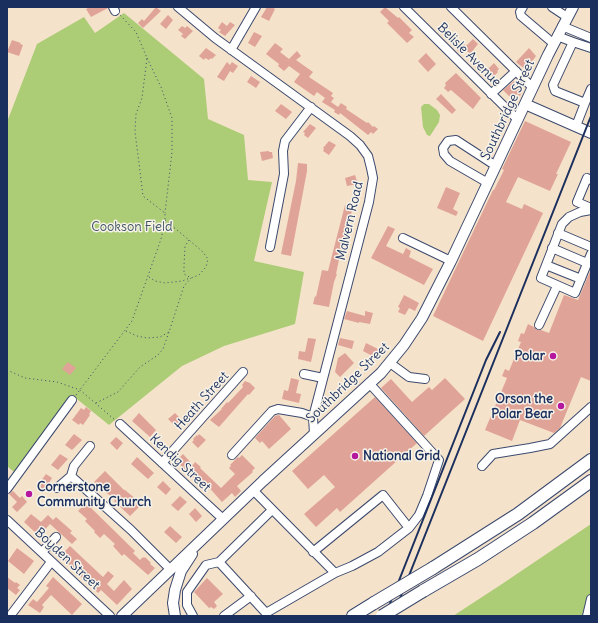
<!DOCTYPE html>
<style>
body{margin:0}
#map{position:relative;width:598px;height:623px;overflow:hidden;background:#f5e2cb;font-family:Delius,sans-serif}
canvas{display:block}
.frame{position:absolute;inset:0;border:8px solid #1b2f5e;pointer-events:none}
</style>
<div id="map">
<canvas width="598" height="623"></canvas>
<div class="frame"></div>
</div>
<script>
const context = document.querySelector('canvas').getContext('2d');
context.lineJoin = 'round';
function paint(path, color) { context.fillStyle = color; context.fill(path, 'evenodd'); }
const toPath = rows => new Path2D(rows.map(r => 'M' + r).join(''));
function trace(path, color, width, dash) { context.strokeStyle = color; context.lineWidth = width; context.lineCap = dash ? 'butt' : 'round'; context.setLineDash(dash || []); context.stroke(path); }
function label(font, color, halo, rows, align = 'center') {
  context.font = font + ' Delius,sans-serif'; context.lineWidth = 3; context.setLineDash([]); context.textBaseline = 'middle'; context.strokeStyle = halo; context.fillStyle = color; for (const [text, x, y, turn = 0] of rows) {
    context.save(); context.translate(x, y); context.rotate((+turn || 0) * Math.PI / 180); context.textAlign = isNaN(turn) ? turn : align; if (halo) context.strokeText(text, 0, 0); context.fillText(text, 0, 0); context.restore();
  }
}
paint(toPath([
 [124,13,204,79,208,119,244,135,248,180,272,182,254,261,304,272,295,324,224,346,182,366,109,425,72,395,14,472,7,466,7,122,37,44,84,17,95,33],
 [424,104,429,104,437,110,440,115,439,122,430,136,427,135,423,127,421,107],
 [591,524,591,616,453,616,502,584]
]), '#accc75');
paint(toPath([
 [90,7,108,7,108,8,91,17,86,9],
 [156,7,161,11,143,28,138,23,142,19,144,21],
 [267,7,272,7,275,9,269,21,261,17],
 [385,7,398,18,399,17,412,30,409,33,414,37,407,43,387,23,389,21,380,12],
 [168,15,173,20,166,29,160,24],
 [222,22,227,26,230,22,235,25,225,36,219,32,221,30,218,28],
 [182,26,185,28,187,26,193,31,185,39,181,36,183,34,178,30],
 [254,32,262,36,255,47,248,43],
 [473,39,478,44,470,54,464,48,460,53,456,49,463,43,466,46],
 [12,40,21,43,20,44,23,45,19,56,7,52],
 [275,43,283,49,280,52,289,59,297,51,301,56,296,60,313,72,309,77,333,93,331,96,334,98,331,102,338,107,341,103,347,107,346,109,367,123,368,122,373,127,374,126,378,129,373,134,371,132,368,135,340,113,339,115,334,112,335,110,322,102,325,98,317,92,314,96,294,82,300,74,289,66,284,71,278,66,279,64,266,54],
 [206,48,216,55,212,59,211,58,209,60,205,58,204,60,199,56],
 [529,48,536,56,526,70,516,62],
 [426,53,436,64,428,72,418,61],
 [227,62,230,65,232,62,238,66,233,73,230,71,224,81,217,77],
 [494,63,499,69,497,71,498,72,493,77,487,70],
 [456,73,481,98,473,109,451,90,448,92,444,88,446,85,445,83],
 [251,76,260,82,256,88,247,82],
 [514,81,523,89,520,96,517,94,512,99,503,90],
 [441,94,456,110,452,114,436,99],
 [281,104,292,112,286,119,275,111],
 [525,121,571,142,556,174,558,174,550,191,518,177,506,202,522,209,524,204,543,213,483,341,433,316,493,190,494,190,504,170,502,169],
 [310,124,316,128,308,138,304,135,305,133,303,132],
 [329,141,336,145,329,155,323,151,324,149,323,148],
 [269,151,269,152,272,152,273,158,262,161,260,152],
 [298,163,307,164,307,171,291,256,281,254,296,181],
 [355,175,358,184,347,186,345,178],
 [446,187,460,193,453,209,458,212,456,216,437,208],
 [345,205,353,207,341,250,336,274,337,274,334,282,329,307,313,304,315,296,316,297,322,270,328,271],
 [388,226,395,229,386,246,403,254,406,248,411,251,409,257,433,269,424,285,371,258],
 [591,269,591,381,581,377,560,428,554,433,520,420,512,441,485,430,507,378,502,376,505,369,509,371,521,342,518,341,521,333,524,334,528,324,534,327,537,330,541,330,549,333,564,295,578,300],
 [404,295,419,303,415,311,409,308,405,315,398,312,400,308,398,307],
 [347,311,365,316,365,311,373,313,370,324,359,322,359,323,344,319],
 [308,338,316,339,311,362,298,359,299,351,305,352],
 [340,338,354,341,352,349,338,345],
 [366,343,380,350,376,358,363,351],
 [345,353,354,363,340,377,335,372,338,358],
 [68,362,76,368,70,375,62,369],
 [291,378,299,380,296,393,301,394,299,403,282,399,284,390,288,391],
 [445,378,465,399,424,436,381,388,391,379,412,402,429,387,432,390],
 [245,381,250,383,255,388,249,395,248,394,219,427,215,424,210,420,222,409,221,409,227,402,228,403,243,387,242,385],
 [375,397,417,443,340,512,337,508,316,527,304,514,335,487,324,475,308,489,292,471],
 [86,407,91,411,89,414,90,415,83,425,80,423,79,425,72,420,81,408,84,410],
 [139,413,156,430,150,437,132,421],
 [175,413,182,420,176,427,168,419],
 [279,415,291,429,269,449,262,441,260,443,255,438,275,416],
 [74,434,82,440,72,450,65,445],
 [199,434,206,440,198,448,192,442,194,440,193,439,197,435,198,436],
 [116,437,123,443,117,450,110,443],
 [60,454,68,459,58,470,51,465],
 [183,454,193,465,195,462,201,467,200,468,221,488,235,474,229,468,231,466,230,465,238,457,239,458,242,455,255,468,252,471,253,472,237,486,241,491,235,497,232,493,222,502,205,483,202,486,176,461],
 [137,457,154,473,148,479,131,464],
 [105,471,124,490,125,490,142,504,130,516,114,501,115,500,94,482],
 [46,474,52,478,44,491,37,486],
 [163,481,171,489,166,495,157,487],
 [13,491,20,498,22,496,27,502,17,512,12,507,17,502,9,494],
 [180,496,187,502,178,511,171,505],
 [86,503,135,551,133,553,140,560,143,557,144,558,145,557,151,563,150,564,155,568,148,575,124,554,122,556,113,546,115,544,104,534,100,538,94,532,95,531,85,521,87,519,78,511],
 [195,508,202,516,196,522,189,514],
 [31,514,41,522,48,515,53,520,56,517,72,531,70,533,77,539,72,544,50,524,39,536,24,522],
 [170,526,182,537,176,543,164,532],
 [70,546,103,577,108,571,114,576,107,584,114,591,124,580,132,589,117,605,101,590,98,593,60,556],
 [17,548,34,561,24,574,8,561],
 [7,577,15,583,16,582,20,585,17,588,20,590,16,595,7,588],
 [53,577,82,604,72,615,51,595,42,605,44,607,40,613,28,605,33,599,37,602,49,588,46,586],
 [207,578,223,594,214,602,217,606,214,609,211,607,209,608,194,592]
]), '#e0a397');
const minor = toPath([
 [113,7,115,11],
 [178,7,215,38,350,136,360,145,368,156,371,168,373,178,369,202,318,398,313,417,314,434],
 [404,7,518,120],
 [451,7,533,88],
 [523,7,520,12,521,16,554,44],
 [552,7,567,17],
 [562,26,591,38],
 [557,36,573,42,553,85,555,91,585,103,576,126],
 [573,42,591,48],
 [231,50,256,7],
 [491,94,516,71],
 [585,103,591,89],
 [591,180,587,178,577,202,591,208],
 [488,183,450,161,444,154,443,148,448,141,456,140,496,166],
 [591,210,580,212,569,217,562,224,541,278,575,293,591,254],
 [558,233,591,247],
 [403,238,451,261],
 [270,247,284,174,283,151,285,141,311,107],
 [552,248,587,263],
 [546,265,581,279],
 [539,325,557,286],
 [390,363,409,377,425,379],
 [304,374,323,378],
 [120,424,223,519],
 [232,455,272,411,278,409,302,413,313,417],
 [162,463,243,372],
 [482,466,493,454,530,448,550,444,591,407],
 [71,476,131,530,170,569],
 [57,488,71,476,74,466,90,446],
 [7,489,72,400],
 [253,490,335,573,266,613,219,562,272,510],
 [7,520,110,616],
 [42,552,56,537],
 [313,552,383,495,409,528],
 [335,573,352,566,378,552,409,528,419,515,427,496,439,460,369,383],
 [10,616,51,562],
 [193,616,187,605,187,592,206,565,219,562],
 [224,616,251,596],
 [587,616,591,599]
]);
const major = toPath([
 [525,104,591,133],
 [122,616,263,481,381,373,404,345,422,318,451,261,548,55,573,7],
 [175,616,173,603,175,590,181,571,192,554]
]);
const highway = toPath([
 [433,568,518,514,591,460],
 [423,591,478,559,533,523,591,481],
 [353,616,374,603]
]);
trace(minor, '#3c4a6e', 10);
trace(major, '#3c4a6e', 12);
trace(highway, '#3c4a6e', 14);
trace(toPath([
 [147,58,161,87,172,118,172,152,165,213],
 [165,220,189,240,203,252,208,259,206,267,199,275,191,278,184,274,184,266,185,246,189,240],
 [149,277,155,281,165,283,182,281,190,278],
 [126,331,137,336,147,338,160,337,169,332,184,286,191,278],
 [7,370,25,378,57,382,80,390,115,420],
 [76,395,132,321,161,239,165,222,165,213,143,196,139,163,135,132,136,114,142,98,147,58,136,32,120,15],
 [96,403,118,392,140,367,158,355,163,349,169,332]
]), '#3c4a6e', 1, [1, 3]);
trace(minor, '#fff', 8);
trace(major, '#fff', 10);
trace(highway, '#fff', 12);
trace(toPath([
 [385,616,486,360,500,332],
 [393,616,591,116]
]), '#1b2f5e', 2);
const highwayBridge = toPath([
 [374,603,433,568],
 [382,616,423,591]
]);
trace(highwayBridge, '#3c4a6e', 14, []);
trace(highwayBridge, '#fff', 12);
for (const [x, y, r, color] of [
 [553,356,4,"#b5179e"],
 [561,406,4,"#b5179e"],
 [355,456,4,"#b5179e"],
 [29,494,4,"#b5179e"]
]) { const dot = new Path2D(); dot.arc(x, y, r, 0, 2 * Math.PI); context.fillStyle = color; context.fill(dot); trace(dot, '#f7f3e8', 1.5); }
label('13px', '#1b2f5e', '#f7f3e8', [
 ["Belisle Avenue",469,55,45],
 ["Southbridge Street",508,110,-65],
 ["Malvern Road",350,221,-77],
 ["Southbridge Street",348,383,-44],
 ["Heath Street",202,401,-48],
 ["Kendig Street",180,463,43],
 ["Boyden Street",67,559,43]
]);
label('13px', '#3f5664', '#f7f3e8', [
 ["Cookson Field",132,227]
]);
label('bold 13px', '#1b2f5e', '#f7f3e8', [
 ["Polar",545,356],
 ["Orson the",553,399],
 ["Polar Bear",553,414],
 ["National Grid",363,456,"left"],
 ["Cornerstone",37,487,"left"],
 ["Community Church",37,502,"left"]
], 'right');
</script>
